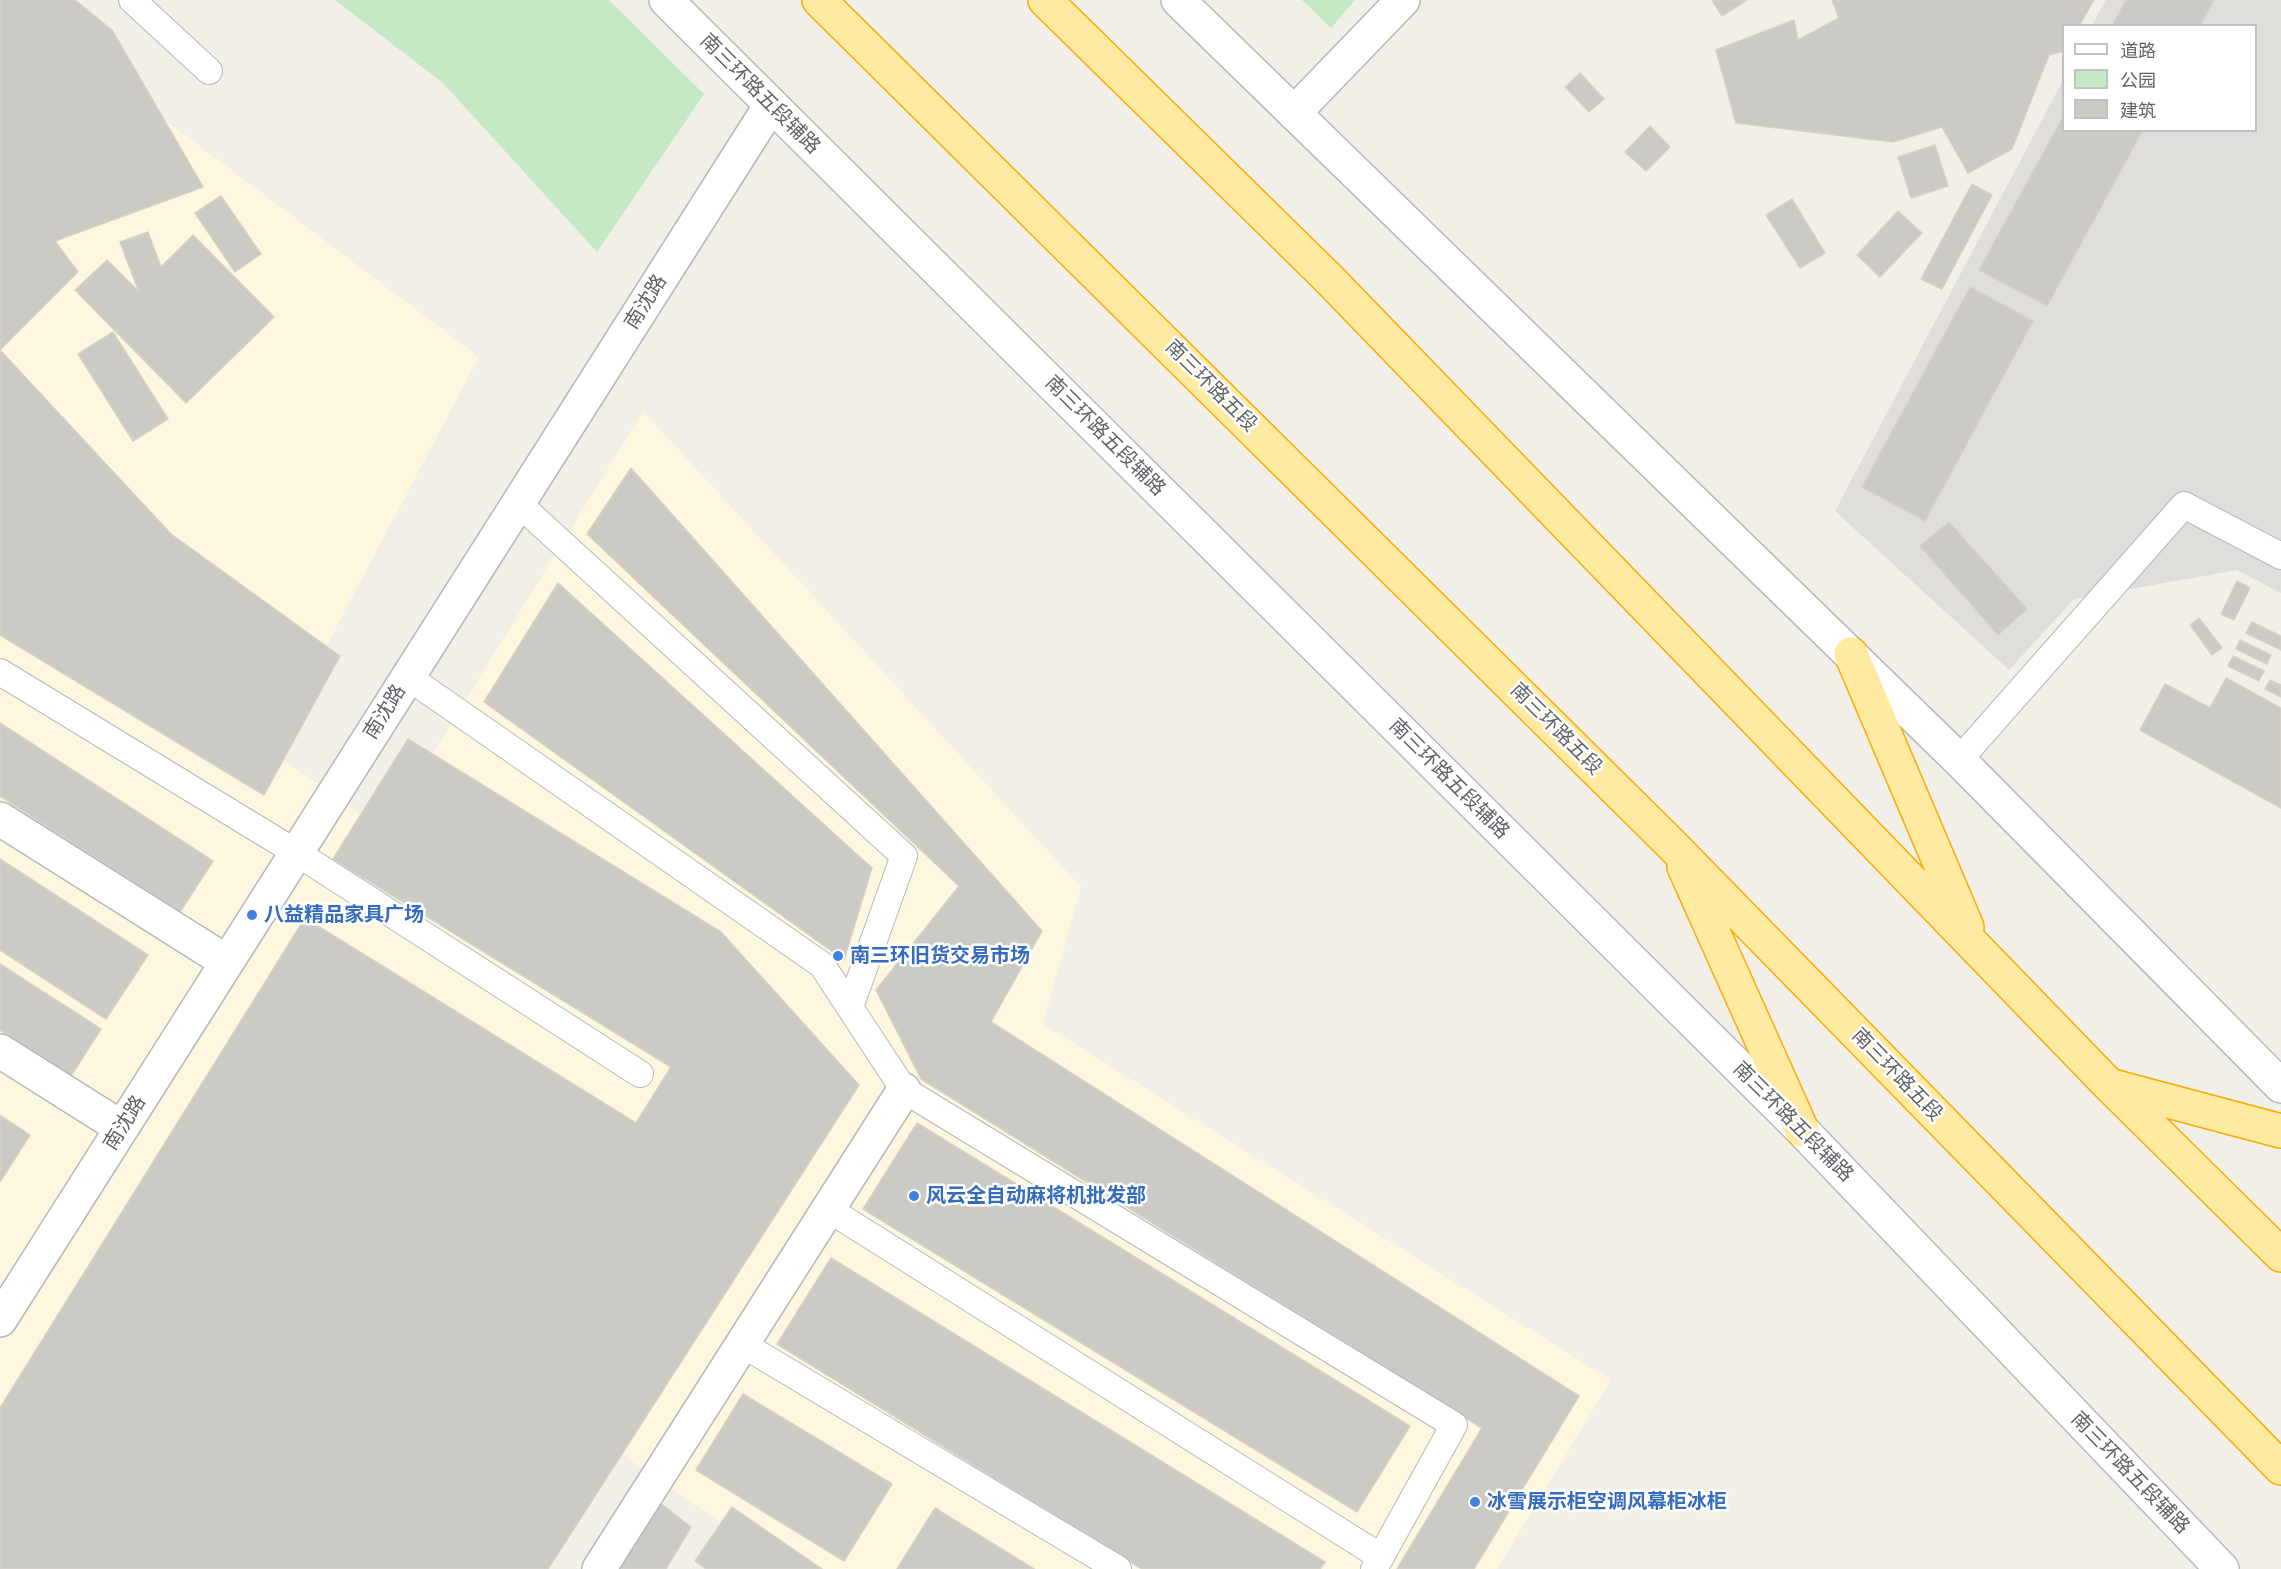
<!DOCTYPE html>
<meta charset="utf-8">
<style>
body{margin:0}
#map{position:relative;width:2281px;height:1569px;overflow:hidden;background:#f1efe8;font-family:Cabin,"Noto Sans SC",sans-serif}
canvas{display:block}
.legend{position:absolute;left:2062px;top:24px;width:195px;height:108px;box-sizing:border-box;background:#fff;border:2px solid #bfc1c3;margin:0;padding:8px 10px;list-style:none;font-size:18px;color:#5f6368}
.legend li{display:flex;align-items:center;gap:12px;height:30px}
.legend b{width:30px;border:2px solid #bfc1c3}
</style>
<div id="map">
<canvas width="2281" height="1569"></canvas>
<ul class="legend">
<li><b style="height:8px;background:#fff"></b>道路</li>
<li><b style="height:16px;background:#c5e8c5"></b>公园</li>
<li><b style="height:16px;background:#cccac5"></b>建筑</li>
</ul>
</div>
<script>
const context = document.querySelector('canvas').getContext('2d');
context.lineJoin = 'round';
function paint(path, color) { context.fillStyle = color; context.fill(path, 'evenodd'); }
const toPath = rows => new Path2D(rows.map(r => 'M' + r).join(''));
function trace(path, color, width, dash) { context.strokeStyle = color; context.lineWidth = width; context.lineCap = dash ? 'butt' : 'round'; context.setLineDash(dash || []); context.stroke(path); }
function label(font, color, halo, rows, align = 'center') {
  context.font = font + ' Cabin,"Noto Sans SC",sans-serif'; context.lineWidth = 5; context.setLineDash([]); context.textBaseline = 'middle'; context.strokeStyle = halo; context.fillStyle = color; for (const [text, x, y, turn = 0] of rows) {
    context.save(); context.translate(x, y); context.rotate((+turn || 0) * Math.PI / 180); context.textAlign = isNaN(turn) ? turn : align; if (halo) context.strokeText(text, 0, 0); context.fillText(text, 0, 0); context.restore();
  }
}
paint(toPath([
 [0,0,6,0,479,357,271,751,735,1080,0,1569],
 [643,411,1081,887,1043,1024,1611,1380,1497,1569,788,1569,564,1414,773,1061,397,812]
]), '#fef7e0');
paint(toPath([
 [2106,0,2281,0,2281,593,2237,570,2074,599,2009,670,1835,511,2063,80,2064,130,2256,130,2256,26,2092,25]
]), '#e0deda');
paint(toPath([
 [335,0,609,0,704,94,597,252,443,83],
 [1302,0,1355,0,1331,28]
]), '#c5e8c5');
const building = toPath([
 [0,0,75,0,112,30,203,187,55,241,78,272,0,350,171,534,340,656,264,795,0,635,0,0],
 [1712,0,1747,0,1722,16,1712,0],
 [1832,0,2094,0,2079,26,2064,26,2064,51,2049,55,2012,149,1968,173,1942,127,1893,142,1736,123,1716,50,1794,20,1798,40,1839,18,1832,0],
 [2126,0,2214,0,2200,26,2112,26,2126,0],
 [1580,73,1604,99,1589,112,1565,87,1580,73],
 [2064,115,2064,130,2143,130,2047,306,1979,270,2064,115],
 [1650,126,1670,147,1646,171,1625,152,1650,126],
 [1935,145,1948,186,1911,198,1898,157,1935,145],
 [1972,184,1992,195,1942,289,1921,279,1972,184],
 [221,196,261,254,235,272,195,213,221,196],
 [1792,199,1825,253,1800,268,1766,215,1792,199],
 [1898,211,1922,233,1880,277,1857,255,1898,211],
 [148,232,161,267,193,235,274,317,186,403,75,290,107,260,139,292,120,242,148,232],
 [1970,287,2033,321,1925,521,1862,487,1970,287],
 [113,332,168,419,133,441,78,354,113,332],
 [631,468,1042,931,991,1022,1579,1396,1474,1569,1397,1569,1482,1428,921,1079,876,990,959,886,587,534,631,468],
 [1949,522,2027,609,1998,635,1920,546,1949,522],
 [2237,581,2250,588,2234,620,2221,614,2237,581],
 [558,583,872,868,844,960,484,702,558,583],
 [2199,618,2222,648,2212,655,2190,625,2199,618],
 [2252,622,2281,636,2281,650,2246,633,2252,622],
 [2240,640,2271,655,2267,664,2236,649,2240,640],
 [2233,656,2264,671,2259,681,2228,666,2233,656],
 [2226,678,2281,708,2281,808,2140,730,2165,684,2210,708,2226,678],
 [2270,680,2281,685,2281,697,2265,689,2270,680],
 [0,723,213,861,180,912,0,796,0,723],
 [408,739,721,932,859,1085,548,1569,0,1569,0,1408,305,918,636,1123,671,1067,333,859,408,739],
 [0,859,148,955,106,1019,0,950,0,859],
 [0,964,101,1029,71,1076,0,1030,0,964],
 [0,1115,30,1135,0,1182,0,1115],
 [917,1123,1410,1426,1357,1512,863,1209,917,1123],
 [831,1258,1325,1562,1320,1569,1142,1569,777,1344,831,1258],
 [743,1394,892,1484,844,1561,696,1470,743,1394],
 [659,1502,691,1527,666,1569,616,1569,659,1502],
 [732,1507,822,1569,706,1569,695,1561,732,1507],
 [935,1508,1034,1569,897,1569,935,1508]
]);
paint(building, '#cccac5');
trace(building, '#d6d1c6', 1.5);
const service = toPath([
 [132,0,209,71],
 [518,503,904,856,850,1007],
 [0,672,297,853,640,1074],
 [408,677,822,965,904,1090,1454,1425,1374,1569],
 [1959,760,2184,505,2281,556],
 [828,1209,1381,1557],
 [742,1344,1118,1569]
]);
const minor = toPath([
 [1294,113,1403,0],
 [0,819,227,962],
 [0,1051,122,1128],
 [0,1320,771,105],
 [599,1569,904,1090]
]);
const secondary = toPath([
 [666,0,1802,1130,2222,1569],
 [1178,0,1959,760,2281,1086]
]);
const trunk = toPath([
 [819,0,1674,847,2281,1468],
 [1045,0,1330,280,2109,1085,2281,1255],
 [1851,654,1967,927],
 [1684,867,1802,1130],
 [2112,1086,2281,1131]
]);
trace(service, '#b5b8bc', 28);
trace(minor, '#b5b8bc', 36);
trace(secondary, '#b6babf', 36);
trace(trunk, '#f9ab00', 36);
trace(service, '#fff', 26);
trace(minor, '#fff', 33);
trace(secondary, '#fff', 33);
trace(trunk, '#feeaa1', 33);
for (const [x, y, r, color] of [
 [252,915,6,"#3f7fe0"],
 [838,956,6,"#3f7fe0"],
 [914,1196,6,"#3f7fe0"],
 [1475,1502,6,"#3f7fe0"]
]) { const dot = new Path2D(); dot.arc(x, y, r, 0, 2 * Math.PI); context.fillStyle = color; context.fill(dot); trace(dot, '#fff', 2); }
label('20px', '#5f6368', '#fff', [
 ["南三环路五段辅路",760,94,45],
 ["南沈路",646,302,-58],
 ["南三环路五段",1211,386,45],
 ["南三环路五段辅路",1105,436,45],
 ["南沈路",385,712,-58],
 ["南三环路五段",1556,729,45],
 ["南三环路五段辅路",1449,779,45],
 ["南三环路五段",1897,1075,46],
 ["南三环路五段辅路",1793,1122,45],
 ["南沈路",125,1123,-58],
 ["南三环路五段辅路",2130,1473,46]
]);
label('bold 20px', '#366cbe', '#fff', [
 ["八益精品家具广场",264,915],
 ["南三环旧货交易市场",850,956],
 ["风云全自动麻将机批发部",926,1196],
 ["冰雪展示柜空调风幕柜冰柜",1487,1502]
], 'left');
</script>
